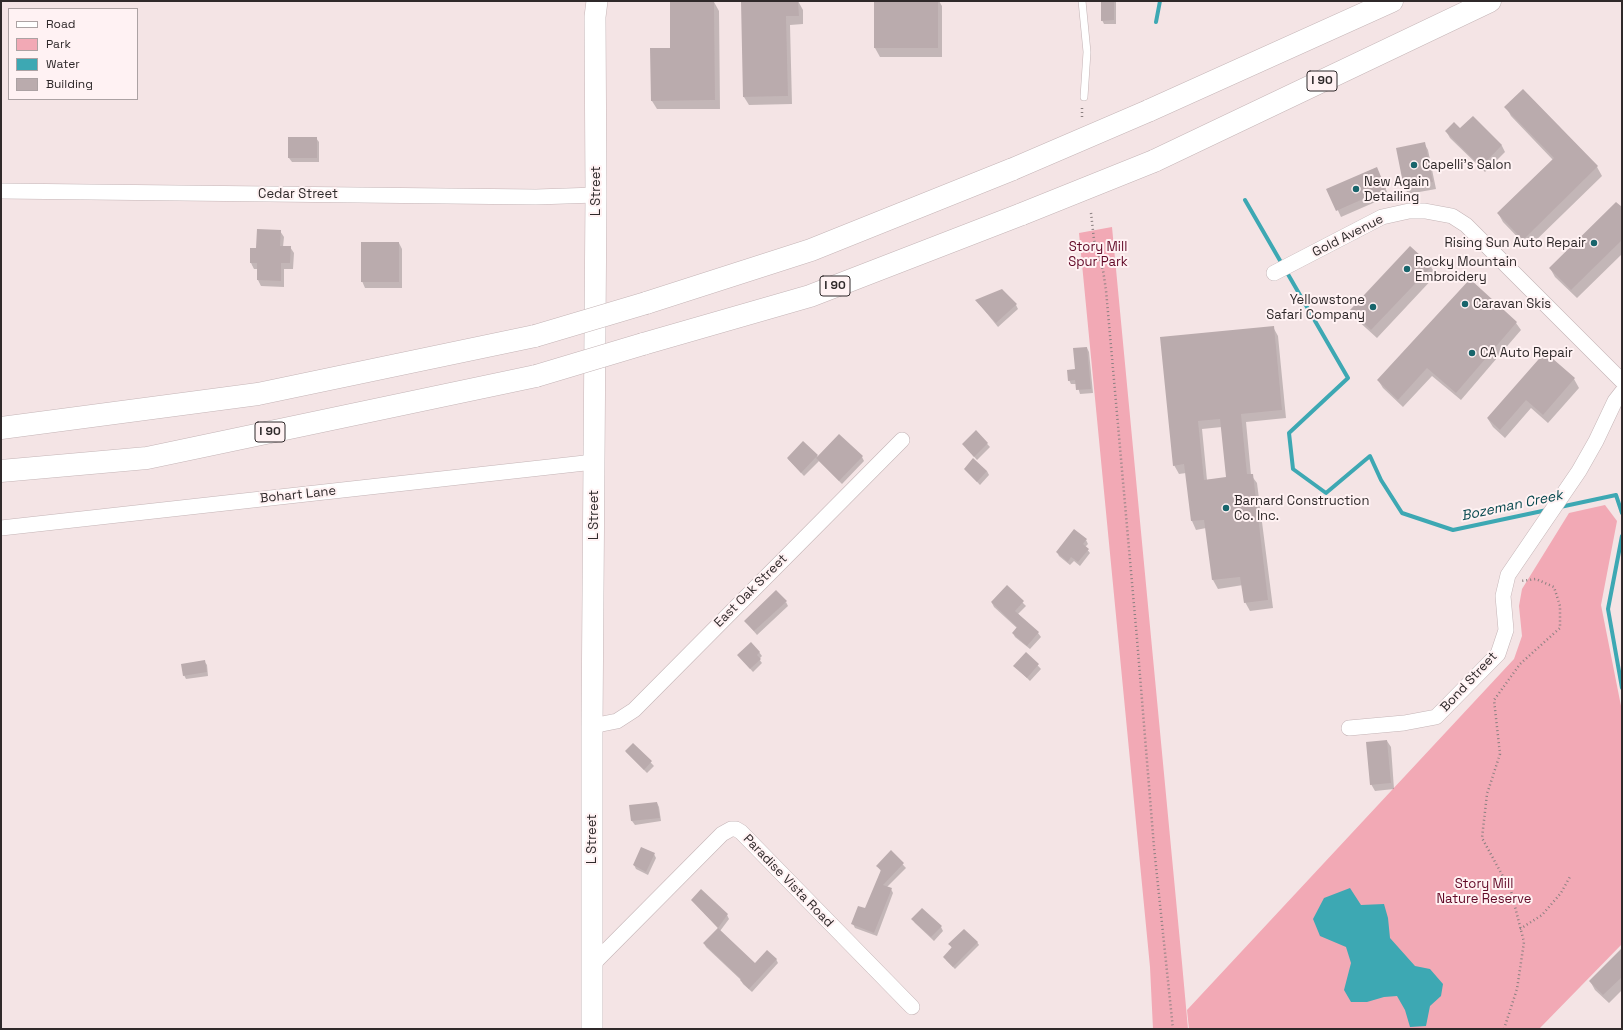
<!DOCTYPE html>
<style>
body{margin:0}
#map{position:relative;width:1623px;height:1030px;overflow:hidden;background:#f4e4e5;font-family:"Space Grotesk",sans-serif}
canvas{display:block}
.frame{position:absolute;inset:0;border:2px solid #2f292a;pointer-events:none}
.legend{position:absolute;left:8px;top:8px;width:130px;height:92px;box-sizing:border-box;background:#fff2f3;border:1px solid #aca2a3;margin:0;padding:5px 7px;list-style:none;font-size:12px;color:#2f292a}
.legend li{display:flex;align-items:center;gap:8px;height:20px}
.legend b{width:20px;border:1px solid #aca2a3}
</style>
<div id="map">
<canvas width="1623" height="1030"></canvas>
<div class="frame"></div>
<ul class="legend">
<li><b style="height:5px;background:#fff"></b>Road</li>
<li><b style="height:11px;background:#f2a9b5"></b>Park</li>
<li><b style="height:11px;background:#3da8b3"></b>Water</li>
<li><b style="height:11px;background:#baabad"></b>Building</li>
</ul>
</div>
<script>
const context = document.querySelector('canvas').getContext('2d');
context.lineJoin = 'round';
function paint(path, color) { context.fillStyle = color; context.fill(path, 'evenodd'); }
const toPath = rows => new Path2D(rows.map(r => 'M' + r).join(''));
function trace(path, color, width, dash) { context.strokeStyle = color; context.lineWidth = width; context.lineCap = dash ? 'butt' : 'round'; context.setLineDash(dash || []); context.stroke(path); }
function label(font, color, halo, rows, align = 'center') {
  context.font = font + ' "Space Grotesk",sans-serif'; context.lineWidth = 4; context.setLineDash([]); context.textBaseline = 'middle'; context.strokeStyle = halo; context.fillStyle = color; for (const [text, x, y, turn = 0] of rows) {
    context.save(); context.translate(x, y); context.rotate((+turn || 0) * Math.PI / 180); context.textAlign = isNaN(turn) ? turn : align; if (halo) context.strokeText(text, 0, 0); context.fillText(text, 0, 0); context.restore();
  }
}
paint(toPath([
 [1112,227,1182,963,1188,1029,1153,1029,1150,967,1079,233],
 [1605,505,1617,521,1601,605,1622,711,1622,944,1539,1029,1189,1029,1187,1010,1514,659,1522,636,1519,606,1522,589,1569,513]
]), '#f2a9b5');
paint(toPath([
 [1350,888,1361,905,1384,904,1388,918,1390,938,1415,966,1430,969,1443,984,1441,996,1430,1006,1426,1026,1410,1027,1405,1010,1397,996,1384,997,1367,1002,1351,1002,1344,990,1351,963,1346,947,1320,936,1313,919,1324,898]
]), '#3da8b3');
paint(toPath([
 [798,1,803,10,803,24,790,25,792,104,749,105,744,97,742,2],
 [875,1,939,1,942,6,942,57,880,57,875,48],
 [1102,1,1116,1,1116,24,1104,24,1102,20],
 [714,2,719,11,720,109,657,109,652,101,671,49],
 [1523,90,1597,167,1602,176,1528,248,1503,222,1498,213,1553,160,1511,116,1506,107],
 [1473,117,1502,146,1505,152,1485,172,1450,138,1446,131,1460,129],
 [289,138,316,138,319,142,319,162,292,162,289,158],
 [1424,143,1428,150,1436,189,1408,194,1405,188,1397,149],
 [1376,168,1389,196,1341,217,1328,189],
 [1622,209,1622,254,1577,298,1555,277,1550,268],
 [280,231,284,237,283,247,290,247,294,253,293,269,284,269,284,287,261,286,258,280,258,269,254,269,251,263,257,249],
 [399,243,402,249,402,288,365,288,362,281],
 [1431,267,1436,275,1377,338,1356,319,1351,310],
 [1470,281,1516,323,1521,330,1461,400,1432,376,1403,407,1383,388,1378,380],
 [976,300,1016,305,1018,309,998,327],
 [1273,327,1278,336,1286,418,1246,422,1251,475,1257,483,1273,608,1250,611,1245,602,1243,585,1218,589,1213,580,1206,528,1196,530,1192,521,1186,473,1179,474,1174,465,1161,338],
 [1222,427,1227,478,1207,480,1202,429],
 [1087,348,1089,352,1093,393,1080,394,1077,384,1071,384,1069,380,1076,370],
 [1545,353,1574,379,1579,388,1548,423,1531,408,1505,438,1493,427,1488,419],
 [976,432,990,447,977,460,963,444],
 [803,443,818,457,862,457,864,461,842,484,819,461,804,476,788,459],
 [965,469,987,471,989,475,980,485],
 [1086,540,1088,544,1085,547,1090,553,1080,566,1074,561,1070,565,1059,556,1057,552],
 [1007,587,1026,606,1018,614,1038,633,1041,637,1030,649,1015,637,1013,633,1017,628,994,607,992,603],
 [786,602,788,606,757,635,745,621],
 [759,652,762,656,759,659,762,663,753,672,738,655],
 [1026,653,1041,669,1030,681,1015,666],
 [204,661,207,665,208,676,186,679,184,675],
 [1387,741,1391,747,1394,789,1375,791,1371,784],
 [633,744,654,766,647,773,626,752],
 [657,803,659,807,661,821,635,825,632,821,631,806],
 [891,852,906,868,887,887,891,889,893,893,877,936,855,928,853,924,866,910,881,871,877,866],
 [654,854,656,858,648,875,636,869,634,865],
 [692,900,727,915,729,919,720,931,755,964,776,959,778,963,752,992,743,984,741,980,706,947,704,943,718,928],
 [912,919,941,927,943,931,934,941,915,923],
 [977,942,979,945,955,969,946,960,952,948,949,944],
 [1622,950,1622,990,1609,1003,1595,990,1590,981]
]), '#0003');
trace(toPath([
 [1156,22,1160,1],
 [1245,200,1348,378,1289,433,1293,469,1326,493,1370,456,1381,480,1402,513,1453,530,1547,510],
 [1560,507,1616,495,1622,513],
 [1622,536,1608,609,1622,688]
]), '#3da8b3', 4);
paint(toPath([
 [714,1,715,100,651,101,650,48,670,48,670,2],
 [741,1,798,1,799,16,786,16,788,96,743,97],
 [874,1,938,1,938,48,874,48],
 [1101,1,1114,1,1114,20,1101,21],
 [1523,89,1598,166,1523,240,1497,213,1554,158,1504,107],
 [1473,116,1502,145,1481,167,1445,131,1454,122,1460,128],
 [288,137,317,137,317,158,288,158],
 [1425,142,1433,182,1404,188,1396,148],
 [1377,167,1386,189,1336,211,1326,189],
 [1616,202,1622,207,1622,240,1571,290,1549,268],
 [257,229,281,230,280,246,291,246,290,263,281,263,281,281,257,280,257,263,250,263,250,248,256,248],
 [361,242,399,242,399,282,361,282],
 [1410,246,1432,266,1371,330,1350,310],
 [1470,279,1517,322,1456,393,1427,368,1398,400,1377,380],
 [1002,289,1017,304,996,323,975,300],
 [1274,326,1282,410,1241,414,1247,474,1253,474,1268,600,1244,603,1240,577,1212,580,1204,520,1191,521,1184,464,1173,466,1160,337],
 [1220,419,1226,477,1204,480,1198,421],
 [1087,347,1091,389,1076,390,1075,380,1068,381,1067,370,1075,369,1073,348],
 [1545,352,1575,378,1543,415,1526,400,1500,430,1487,418],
 [976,430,988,443,974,457,962,444],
 [839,434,863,456,839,481,816,458],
 [803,441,818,455,801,473,787,458],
 [973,458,987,471,977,482,964,469],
 [1074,529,1087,539,1083,544,1089,549,1078,562,1071,557,1068,562,1056,552],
 [1007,585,1024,601,1015,611,1039,632,1027,646,1012,633,1017,627,991,602],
 [776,590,787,601,754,631,744,621],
 [751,642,760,652,757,655,761,659,750,669,737,655],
 [1026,652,1039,664,1027,678,1013,666],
 [205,660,207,672,183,676,181,664],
 [1387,740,1391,783,1370,785,1366,742],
 [633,743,652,761,644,770,625,751],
 [657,802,660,818,631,821,629,805],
 [641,847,655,853,646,872,633,865],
 [891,850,904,863,883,885,892,888,874,933,851,924,858,906,865,908,881,870,876,866],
 [701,889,728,914,718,928,691,900],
 [922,908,942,926,931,937,911,919],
 [718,928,755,963,767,950,777,959,749,989,740,980,741,979,703,943],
 [964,929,978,942,953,967,943,957,952,947,948,944],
 [1622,948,1622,977,1603,995,1589,981]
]), '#baabad');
const lane = toPath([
 [1082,1,1087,52,1084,97]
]);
const street = toPath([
 [1,191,536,197,596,195],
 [1274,273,1382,217,1409,211,1425,211,1452,216,1466,225,1622,381],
 [1,528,594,462],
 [592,726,617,721,634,710,902,440],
 [1349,728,1404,723,1436,717,1498,654,1506,630,1503,596,1508,575,1579,471,1596,441,1615,401,1622,392],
 [592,965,722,834,731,829,736,829,741,832,912,1007]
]);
const secondary = toPath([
 [592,1029,592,726,596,195,595,17,597,1]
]);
const highway = toPath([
 [1148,111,1392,1],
 [1154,161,1490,1],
 [646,303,811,250,1013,169],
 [643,344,810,296,1022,214],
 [1,428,258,394,535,336],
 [1,471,147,458,536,376]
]);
trace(lane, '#c4b4b6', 8);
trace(street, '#c4b4b6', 16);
trace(secondary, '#c4b4b6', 22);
trace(highway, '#c4b4b6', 23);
trace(toPath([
 [1082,117,1082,106],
 [1091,213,1094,240,1103,270,1106,290,1137,639,1154,847,1173,1029],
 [1520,929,1542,915,1561,893,1571,875],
 [1504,1029,1517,989,1524,942,1511,891,1482,838,1487,794,1500,754,1494,700,1520,664,1560,628,1560,606,1554,587,1536,579,1521,581]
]), '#8b8081', 2.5, [1, 3]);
trace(lane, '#fff', 7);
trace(street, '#fff', 15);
trace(secondary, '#fff', 21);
trace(highway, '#fff', 22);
const highwayBridge = toPath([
 [1013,169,1148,111],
 [1022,214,1154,161],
 [535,336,646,303],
 [536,376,643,344]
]);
trace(highwayBridge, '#c4b4b6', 23, []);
trace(highwayBridge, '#fff', 22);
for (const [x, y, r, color] of [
 [1414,165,4,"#18656c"],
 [1356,189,4,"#18656c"],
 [1594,243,4,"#18656c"],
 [1407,269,4,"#18656c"],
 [1465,304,4,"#18656c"],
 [1373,307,4,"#18656c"],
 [1472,353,4,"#18656c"],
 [1226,508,4,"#18656c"]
]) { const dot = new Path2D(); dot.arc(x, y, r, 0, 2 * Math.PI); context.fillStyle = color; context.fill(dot); trace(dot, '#fff2f3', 1.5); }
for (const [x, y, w] of [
 [1322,81,30],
 [835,286,30],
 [270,432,30]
]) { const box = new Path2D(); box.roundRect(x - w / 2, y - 10, w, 20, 3); context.fillStyle = '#fff2f3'; context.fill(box); trace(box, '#2f292a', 1); }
label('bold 12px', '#2f292a', null, [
 ["I 90",1322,81],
 ["I 90",835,286],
 ["I 90",270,432]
]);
label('13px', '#2f292a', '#fff2f3', [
 ["Capelli's Salon",1422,165],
 ["New Again",1364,182],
 ["Detailing",1364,197],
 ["Rising Sun Auto Repair",1586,243,"right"],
 ["Rocky Mountain",1415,262],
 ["Embroidery",1415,277],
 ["Yellowstone",1365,300,"right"],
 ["Safari Company",1365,315,"right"],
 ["Caravan Skis",1473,304],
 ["CA Auto Repair",1480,353],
 ["Barnard Construction",1234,501],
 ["Co. Inc.",1234,516]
], 'left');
label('13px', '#2f292a', '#fff2f3', [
 ["L Street",596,191,-90],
 ["Cedar Street",298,194],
 ["Gold Avenue",1348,236,-27],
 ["Bohart Lane",298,495,-6],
 ["L Street",594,515,-90],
 ["East Oak Street",751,591,-45],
 ["Bond Street",1469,682,-47],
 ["L Street",592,839,-90],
 ["Paradise Vista Road",788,881,46]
]);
label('13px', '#620927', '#fff2f3', [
 ["Story Mill",1098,247],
 ["Spur Park",1098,262],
 ["Story Mill",1484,884],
 ["Nature Reserve",1484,899]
]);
label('italic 14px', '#06484e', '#fff2f3', [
 ["Bozeman Creek",1512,506,-12]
]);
</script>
